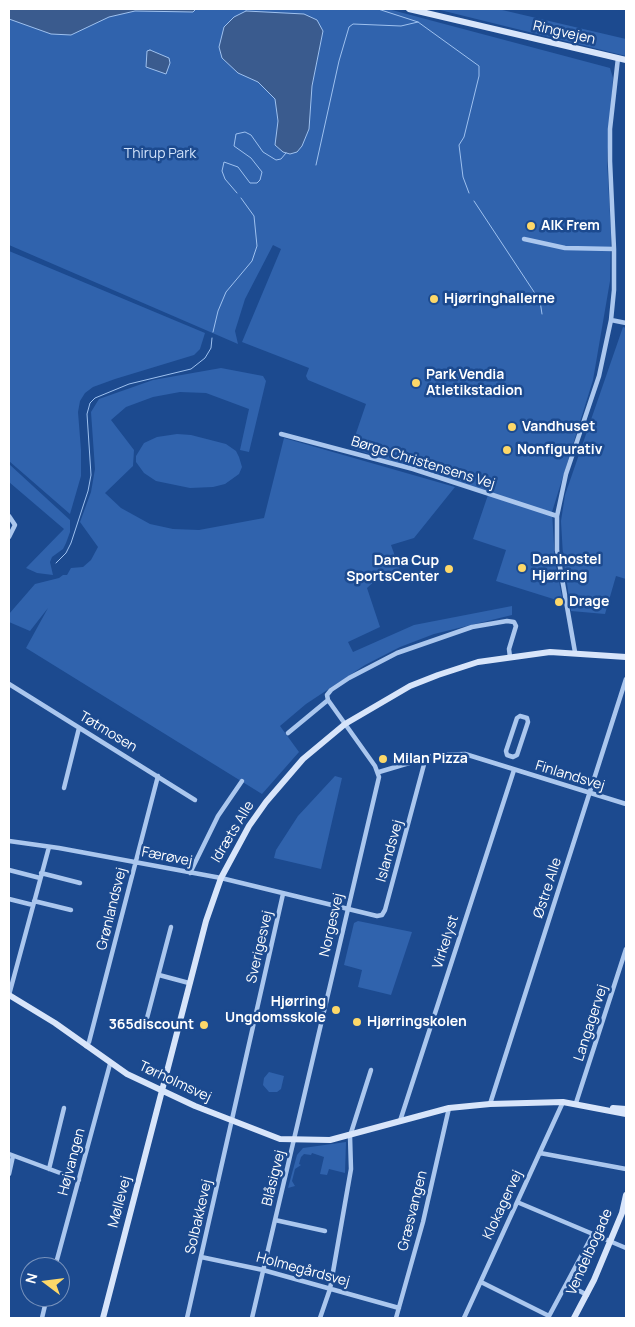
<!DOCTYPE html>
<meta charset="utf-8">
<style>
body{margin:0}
#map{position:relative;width:635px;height:1327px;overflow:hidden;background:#1c4a8f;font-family:Manrope,sans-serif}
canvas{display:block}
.frame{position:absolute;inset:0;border:10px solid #fff;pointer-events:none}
.north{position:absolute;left:20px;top:1257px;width:50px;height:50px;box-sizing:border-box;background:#1c4a8f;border:1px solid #7792bc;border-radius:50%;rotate:285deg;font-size:14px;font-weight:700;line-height:20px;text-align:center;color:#fff}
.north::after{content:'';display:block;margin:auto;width:18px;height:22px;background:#fdd869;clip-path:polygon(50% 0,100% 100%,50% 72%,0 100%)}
</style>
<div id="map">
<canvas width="635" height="1327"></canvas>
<div class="frame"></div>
<div class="north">N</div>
</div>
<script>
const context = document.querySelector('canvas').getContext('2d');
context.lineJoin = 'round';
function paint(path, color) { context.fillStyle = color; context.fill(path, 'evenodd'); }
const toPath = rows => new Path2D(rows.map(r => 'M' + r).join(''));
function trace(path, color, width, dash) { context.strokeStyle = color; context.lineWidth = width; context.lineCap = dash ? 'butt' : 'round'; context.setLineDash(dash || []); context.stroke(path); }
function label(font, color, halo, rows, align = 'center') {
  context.font = font + ' Manrope,sans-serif'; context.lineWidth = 5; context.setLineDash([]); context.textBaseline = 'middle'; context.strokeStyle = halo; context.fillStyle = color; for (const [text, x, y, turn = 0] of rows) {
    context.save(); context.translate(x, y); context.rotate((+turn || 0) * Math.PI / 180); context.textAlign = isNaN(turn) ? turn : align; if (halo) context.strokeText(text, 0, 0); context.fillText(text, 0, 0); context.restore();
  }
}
paint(toPath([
 [9,9,388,9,610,68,613,78,607,161,611,234,610,281,593,380,552,512,555,561,563,602,496,581,506,550,473,539,489,492,351,448,366,404,308,380,306,376,309,368,242,342,281,249,273,245,245,299,235,331,238,344,9,245],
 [436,9,498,9,626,39,626,56],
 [9,251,205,333,200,349,194,355,115,379,93,387,85,393,80,401,78,412,81,450,81,476,70,514,9,461],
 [623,327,626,328,626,579,616,576,605,614,571,611,563,556,561,521,565,495],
 [221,368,263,376,266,381,249,452,240,450,249,409,206,393,180,392,153,397,126,407,111,420,134,450,133,466,105,493,121,508,150,524,173,529,199,530,264,518,284,438,455,487,414,538,391,545,401,573,378,578,367,588,380,627,348,642,353,652,414,625,512,606,512,615,434,634,400,647,365,665,306,704,280,726,299,752,262,794,26,648,48,608,30,631,9,622,9,614,35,584,59,578,63,575,67,575,71,568,83,567,91,560,98,547,80,522,91,492,95,469,91,412,99,399,153,380],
 [177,434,191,435,226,444,236,451,239,457,242,467,239,474,225,484,213,487,190,488,156,481,144,473,136,462,136,456,144,443,157,437],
 [9,464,70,520,70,532,66,543,63,549,52,557,50,562,53,575,37,573,26,568,64,529,9,482],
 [335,776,342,778,321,869,274,858,276,850,298,816],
 [358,921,412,932,391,995,358,987,362,970,344,965,354,923],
 [269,1072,284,1076,281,1089,277,1092,269,1092,263,1085,264,1078],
 [346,1142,345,1173,329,1169,327,1175,320,1174,324,1157,312,1153,311,1155,304,1154,301,1157,299,1164,301,1165,295,1169,292,1181,295,1186,288,1188,297,1155,303,1148]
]), '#3063ad');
const water = toPath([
 [9,9,196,9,193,12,135,11,109,17,71,35,51,34,9,19,9,9],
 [246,11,304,14,317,20,323,31,312,86,309,129,302,146,297,152,290,154,283,152,275,145,278,121,275,99,258,82,238,73,222,58,219,47,224,27,234,17,246,11],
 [150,50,169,58,170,63,166,74,146,67,147,51,150,50]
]);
paint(water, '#3a5b8e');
trace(water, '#9ec1ef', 1);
trace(toPath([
 [378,9,418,22,479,66,479,76,464,137,459,145,463,177,469,193],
 [316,165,339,61,349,27,353,24,401,26,418,22],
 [237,193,225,179,222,171,224,162,238,167,250,183,257,183,260,180,262,172,251,158,234,146,236,134,245,132,251,135,263,152,276,160,281,159,286,153],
 [474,201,540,301,542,314],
 [213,332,218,311,226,292,252,261,257,246,254,216,241,198],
 [56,563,66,553,71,543,88,491,91,475,87,414,90,403,95,398,129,384,191,369,205,358,211,348,212,338]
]), '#9ec1ef', 1);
trace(toPath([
 [524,239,565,248,614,249],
 [611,320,626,323],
 [281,434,413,469,557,516],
 [9,516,15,525,9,537],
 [575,652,557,550,557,516,566,474,599,376,611,320,614,290,614,249,610,161,610,129,618,58],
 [9,684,195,800],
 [520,716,527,718,528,722,517,755,513,757,507,755,506,751,517,718,520,716],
 [288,733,328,700],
 [379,772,436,755,465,754,626,804],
 [64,788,79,728],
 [9,841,59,848,221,878,377,916,382,915,385,910,426,757],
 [9,870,40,878],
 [41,873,80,883],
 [190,873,218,816,242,781],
 [9,899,33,905],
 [34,901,71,910],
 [159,975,189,983],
 [9,995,49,847],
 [147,1018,171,927],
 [86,1046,89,1042,158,776],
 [576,1103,626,949],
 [490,1104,626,679],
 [400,1121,514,770],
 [540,1153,626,1169],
 [9,1154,79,1180],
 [49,1169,64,1108],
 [9,1174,13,1156],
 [517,1202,626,1248],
 [275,1220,325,1231],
 [201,1257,263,1270,399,1308],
 [55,1267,110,1064],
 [481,1282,549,1316],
 [567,1284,587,1295],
 [42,1318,47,1297],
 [187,1318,283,894],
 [252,1318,379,777,375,766,328,700,327,695,331,690,349,678,397,653,472,627,507,621,514,622,516,626,509,649,510,657],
 [320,1318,330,1289,351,1169,350,1136,371,1070],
 [396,1318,423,1222,449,1108],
 [464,1318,563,1102],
 [548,1318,593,1234]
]), '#abc7ee', 4.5);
trace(toPath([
 [409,9,626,60],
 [9,995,55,1023,127,1074,195,1106,280,1139,330,1140,449,1108,490,1104,563,1102,626,1114],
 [613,1108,626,1109],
 [103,1318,206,921,221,878,249,826,266,802,303,759,345,724,410,686,438,675,478,662,550,652,626,657],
 [574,1318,594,1280,622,1213,626,1195]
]), '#d8e5fa', 6);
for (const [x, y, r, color] of [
 [531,226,5,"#fdd869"],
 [434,299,5,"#fdd869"],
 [416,383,5,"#fdd869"],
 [512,427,5,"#fdd869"],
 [507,450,5,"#fdd869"],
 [522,568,5,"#fdd869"],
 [449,569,5,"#fdd869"],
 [559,602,5,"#fdd869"],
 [383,759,5,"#fdd869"],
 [336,1010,5,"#fdd869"],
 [357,1022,5,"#fdd869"],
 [204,1025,5,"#fdd869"]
]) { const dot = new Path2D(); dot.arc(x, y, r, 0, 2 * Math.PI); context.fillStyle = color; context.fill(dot); trace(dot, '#1c4a8f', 2); }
label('14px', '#fff', '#1c4a8f', [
 ["Ringvejen",564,33,13],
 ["Børge Christensens Vej",423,463,17],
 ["Tøtmosen",108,732,31],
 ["Finlandsvej",570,776,17],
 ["Idræts Alle",233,832,-59],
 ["Islandsvej",390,851,-74],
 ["Færøvej",167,857,11],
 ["Østre Alle",548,888,-72],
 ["Grønlandsvej",112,909,-76],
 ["Norgesvej",332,925,-77],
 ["Virkelyst",446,942,-72],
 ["Sverigesvej",260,947,-77],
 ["Langagervej",591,1023,-72],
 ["Tørholmsvej",175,1082,25],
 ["Højvangen",72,1162,-75],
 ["Blåsigvej",274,1178,-76],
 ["Møllevej",120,1202,-75],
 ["Klokagervej",503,1205,-65],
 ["Græsvangen",413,1211,-76],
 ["Solbakkevej",199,1217,-77],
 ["Vendelbogade",590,1252,-66],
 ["Holmegårdsvej",303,1270,15]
]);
label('14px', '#d1e2fa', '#1c4a8f', [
 ["Thirup Park",160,154]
]);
label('bold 14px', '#fff', '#1c4a8f', [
 ["AIK Frem",541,226],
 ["Hjørringhallerne",444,299],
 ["Park Vendia",426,375],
 ["Atletikstadion",426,391],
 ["Vandhuset",522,427],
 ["Nonfigurativ",517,450],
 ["Danhostel",532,560],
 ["Hjørring",532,576],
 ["Dana Cup",439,561,"right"],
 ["SportsCenter",439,577,"right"],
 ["Drage",569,602],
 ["Milan Pizza",393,759],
 ["Hjørring",326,1002,"right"],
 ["Ungdomsskole",326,1018,"right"],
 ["Hjørringskolen",367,1022],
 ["365discount",194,1025,"right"]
], 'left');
</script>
